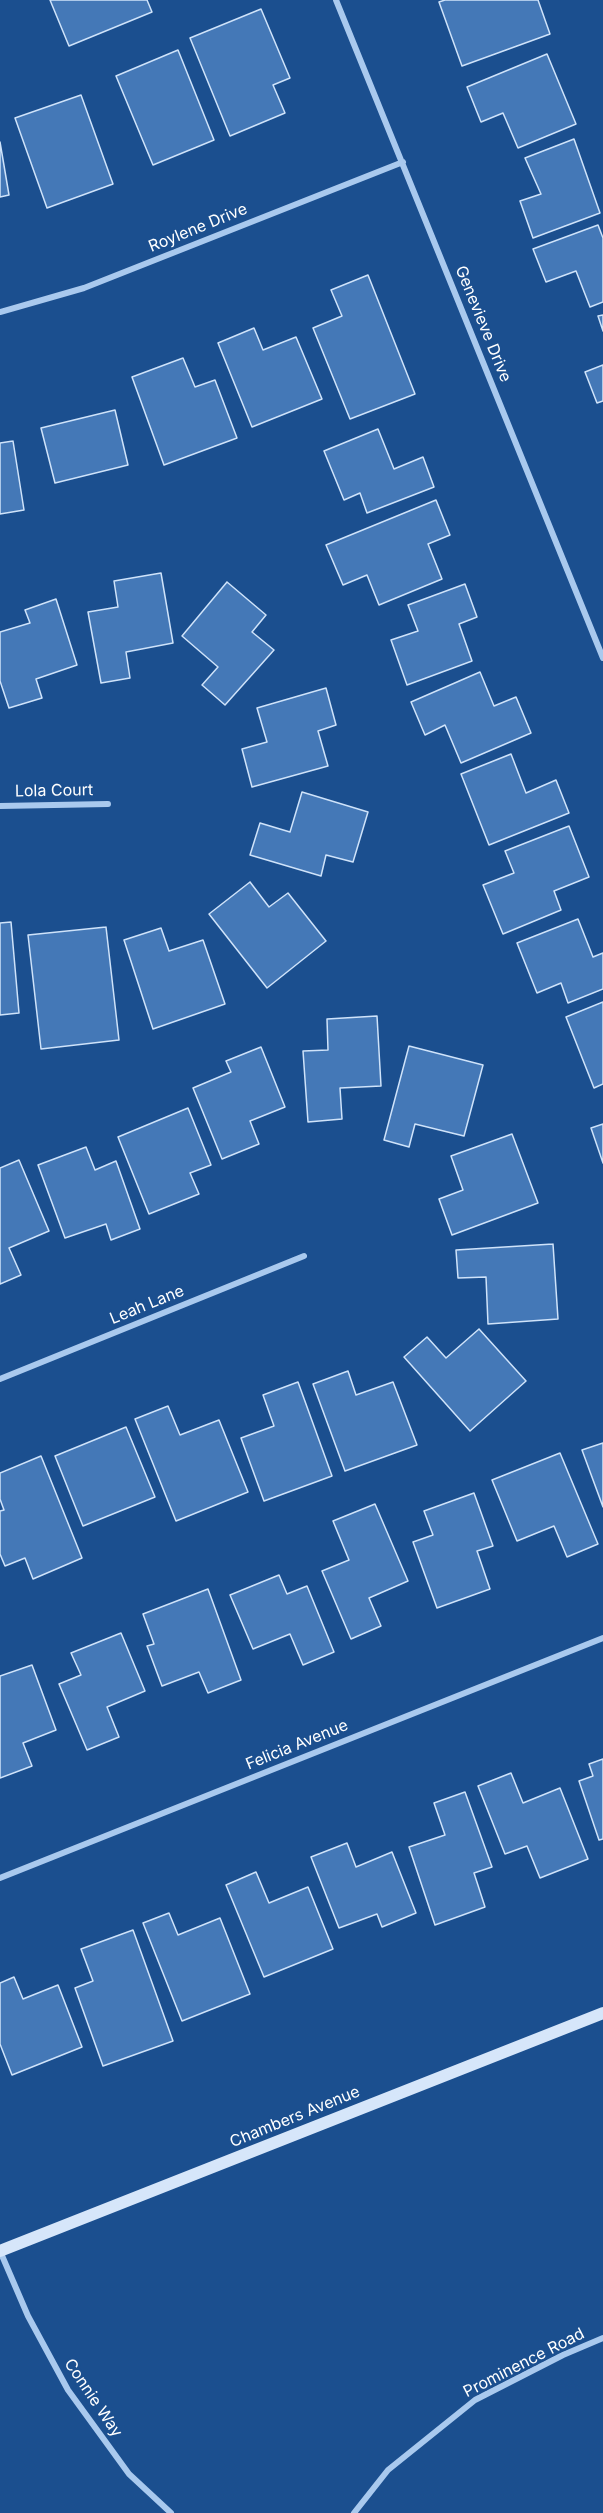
<!DOCTYPE html>
<style>
body{margin:0}
canvas{display:block;background:#1b4f8f}
</style>
<canvas width="603" height="2513"></canvas>
<script>
const context = document.querySelector('canvas').getContext('2d');
context.lineJoin = 'round';
function paint(path, color) { context.fillStyle = color; context.fill(path, 'evenodd'); }
const toPath = rows => new Path2D(rows.map(r => 'M' + r).join(''));
function trace(path, color, width, dash) { context.strokeStyle = color; context.lineWidth = width; context.lineCap = dash ? 'butt' : 'round'; context.setLineDash(dash || []); context.stroke(path); }
function label(font, color, halo, rows, align = 'center') {
  context.font = font + ' Inter,sans-serif'; context.lineWidth = 5; context.setLineDash([]); context.textBaseline = 'middle'; context.strokeStyle = halo; context.fillStyle = color; for (const [text, x, y, turn = 0] of rows) {
    context.save(); context.translate(x, y); context.rotate((+turn || 0) * Math.PI / 180); context.textAlign = isNaN(turn) ? turn : align; if (halo) context.strokeText(text, 0, 0); context.fillText(text, 0, 0); context.restore();
  }
}
const building = toPath([
 [50,0,147,0,152,12,69,46,50,0],
 [445,0,538,0,550,34,462,66,439,2,445,0],
 [261,9,290,78,273,85,285,113,230,136,190,38,261,9],
 [178,50,214,140,153,165,116,76,178,50],
 [547,54,576,124,518,148,503,113,481,122,467,87,547,54],
 [81,95,113,184,47,208,15,118,81,95],
 [574,139,600,213,533,238,520,201,541,194,525,158,574,139],
 [0,142,9,195,0,197,0,142],
 [598,225,603,238,603,302,590,307,576,271,546,282,533,249,598,225],
 [368,275,415,394,350,419,313,328,342,316,331,290,368,275],
 [603,315,603,331,598,316,603,315],
 [254,328,263,350,296,337,322,399,252,427,218,343,254,328],
 [183,358,195,387,215,380,237,438,164,465,132,377,183,358],
 [603,365,603,401,597,403,585,372,603,365],
 [115,410,128,465,55,483,41,428,115,410],
 [378,429,394,469,423,457,434,487,367,513,360,493,344,500,324,451,378,429],
 [13,441,24,510,0,514,0,443,13,441],
 [436,500,450,535,428,544,442,579,379,605,367,575,343,585,326,545,436,500],
 [161,573,173,643,126,652,130,678,101,683,88,612,118,607,114,581,161,573],
 [227,582,266,615,252,632,274,650,225,705,202,685,218,667,182,636,227,582],
 [465,584,477,617,459,624,472,661,407,685,391,640,418,631,408,605,465,584],
 [56,599,77,665,36,679,42,698,9,708,0,681,0,632,30,623,25,610,56,599],
 [480,672,494,706,516,697,531,733,461,763,445,725,425,735,411,702,480,672],
 [326,688,336,725,318,731,328,766,252,787,242,749,267,742,257,708,326,688],
 [511,754,526,793,556,780,569,813,489,845,461,774,511,754],
 [302,792,368,812,353,862,326,855,321,876,250,855,260,823,290,832,302,792],
 [569,826,589,877,554,891,561,910,503,934,483,885,514,873,505,851,569,826],
 [250,882,269,907,288,893,326,941,267,988,209,914,250,882],
 [578,919,593,957,603,953,603,989,568,1003,561,983,537,993,517,943,578,919],
 [11,922,19,1013,0,1015,0,923,11,922],
 [106,927,119,1040,41,1049,28,935,106,927],
 [161,928,169,951,203,940,225,1004,153,1029,124,940,161,928],
 [603,1002,603,1084,594,1088,566,1017,603,1002],
 [377,1016,381,1086,340,1088,342,1119,308,1122,303,1051,328,1050,327,1019,377,1016],
 [409,1046,483,1065,464,1136,415,1124,409,1147,384,1140,409,1046],
 [261,1047,285,1107,250,1121,259,1144,222,1159,193,1088,231,1072,226,1061,261,1047],
 [188,1108,211,1165,190,1173,199,1194,149,1214,118,1137,188,1108],
 [603,1124,603,1163,591,1128,603,1124],
 [512,1134,538,1203,452,1235,439,1199,463,1190,451,1156,512,1134],
 [86,1147,95,1170,116,1161,140,1229,111,1240,106,1224,65,1238,38,1165,86,1147],
 [19,1160,49,1231,9,1248,21,1275,0,1284,0,1168,19,1160],
 [553,1244,558,1319,488,1324,486,1277,458,1278,456,1250,553,1244],
 [479,1329,526,1381,470,1431,404,1357,427,1337,446,1358,479,1329],
 [348,1371,356,1395,393,1382,417,1445,345,1471,313,1384,348,1371],
 [298,1382,332,1476,264,1501,241,1438,274,1426,263,1395,298,1382],
 [168,1406,180,1435,219,1420,248,1492,176,1521,135,1419,168,1406],
 [126,1427,155,1497,83,1526,55,1456,126,1427],
 [603,1443,603,1507,582,1450,603,1443],
 [560,1453,598,1544,567,1557,554,1526,517,1541,492,1480,560,1453],
 [41,1456,82,1558,33,1579,25,1558,5,1566,0,1554,0,1511,4,1510,0,1499,0,1473,41,1456],
 [474,1493,493,1546,477,1551,490,1589,437,1608,413,1542,433,1535,424,1511,474,1493],
 [375,1504,408,1581,369,1598,381,1626,351,1639,322,1571,349,1560,333,1521,375,1504],
 [279,1575,287,1594,307,1586,334,1652,303,1665,290,1634,253,1649,230,1595,279,1575],
 [208,1589,241,1680,208,1693,199,1672,162,1686,147,1646,154,1644,143,1614,208,1589],
 [121,1633,145,1691,107,1707,119,1737,87,1750,59,1684,81,1675,71,1653,121,1633],
 [32,1665,56,1730,23,1743,32,1766,0,1778,0,1676,32,1665],
 [603,1759,603,1839,599,1840,579,1781,593,1776,589,1764,603,1759],
 [511,1773,523,1803,560,1788,588,1859,540,1878,527,1846,505,1854,478,1786,511,1773],
 [465,1792,492,1867,474,1873,485,1907,435,1925,409,1847,445,1835,434,1803,465,1792],
 [347,1843,356,1867,392,1852,416,1913,382,1927,377,1914,339,1928,311,1857,347,1843],
 [256,1872,269,1903,308,1887,333,1949,264,1977,226,1885,256,1872],
 [169,1913,178,1935,220,1918,250,1994,182,2021,143,1923,169,1913],
 [133,1930,173,2041,103,2066,75,1988,93,1981,81,1949,133,1930],
 [14,1977,23,1999,58,1985,82,2047,12,2075,0,2044,0,1983,14,1977]
]);
paint(building, '#4478b7');
trace(building, '#cfe3fa', 1.5);
trace(toPath([
 [336,0,603,658],
 [0,312,84,288,403,162],
 [0,806,108,804],
 [0,1379,304,1256],
 [0,1878,603,1638],
 [0,2251,28,2316,68,2390,129,2474,171,2513],
 [354,2513,388,2470,475,2400,563,2355,603,2338]
]), '#a9c9ee', 6);
trace(toPath([
 [0,2251,603,2013]
]), '#d6e6fa', 12);
label('16px', '#fff', '#1b4f8f', [
 ["Roylene Drive",198,228,-22],
 ["Genevieve Drive",483,324,68],
 ["Lola Court",54,791,-1],
 ["Leah Lane",147,1305,-22],
 ["Felicia Avenue",297,1745,-22],
 ["Chambers Avenue",295,2117,-22],
 ["Prominence Road",524,2363,-27],
 ["Connie Way",93,2398,56]
]);
</script>
